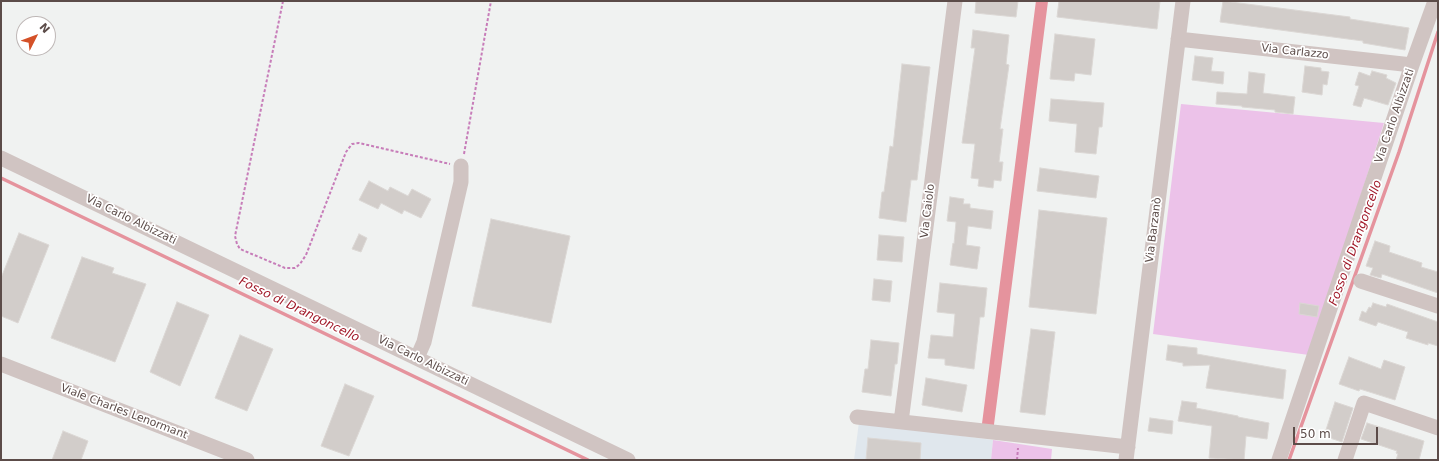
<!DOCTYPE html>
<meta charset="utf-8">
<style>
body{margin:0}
#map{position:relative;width:1439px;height:461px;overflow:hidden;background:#f0f2f1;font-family:"DejaVu Sans",sans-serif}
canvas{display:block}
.frame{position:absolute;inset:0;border:2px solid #5c4c49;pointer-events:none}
.north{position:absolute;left:16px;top:16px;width:40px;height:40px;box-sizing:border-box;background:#fff;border:1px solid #beb7b6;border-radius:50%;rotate:48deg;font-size:11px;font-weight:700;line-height:16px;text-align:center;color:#5c4c49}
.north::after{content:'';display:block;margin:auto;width:14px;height:18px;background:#d45128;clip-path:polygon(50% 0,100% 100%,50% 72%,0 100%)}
.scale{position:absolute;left:1293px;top:427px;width:85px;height:18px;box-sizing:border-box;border:2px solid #5c4c49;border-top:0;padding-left:5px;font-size:12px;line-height:14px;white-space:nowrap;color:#5c4c49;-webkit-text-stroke:3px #fff;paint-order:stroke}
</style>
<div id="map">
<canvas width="1439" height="461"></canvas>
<div class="frame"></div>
<div class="north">N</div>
<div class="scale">50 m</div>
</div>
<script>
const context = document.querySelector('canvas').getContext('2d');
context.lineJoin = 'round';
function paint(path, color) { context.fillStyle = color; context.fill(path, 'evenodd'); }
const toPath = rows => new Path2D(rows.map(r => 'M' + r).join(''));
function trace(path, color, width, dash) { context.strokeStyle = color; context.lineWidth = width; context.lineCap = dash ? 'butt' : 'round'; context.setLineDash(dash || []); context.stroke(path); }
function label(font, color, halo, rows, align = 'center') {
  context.font = font + ' "DejaVu Sans",sans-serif'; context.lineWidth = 3.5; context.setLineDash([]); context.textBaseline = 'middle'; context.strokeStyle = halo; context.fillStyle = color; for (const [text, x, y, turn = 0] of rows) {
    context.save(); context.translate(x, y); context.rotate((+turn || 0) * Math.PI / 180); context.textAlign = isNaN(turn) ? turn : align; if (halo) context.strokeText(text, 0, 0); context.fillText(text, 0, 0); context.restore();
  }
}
paint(toPath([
 [859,422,993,440,991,460,854,460]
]), '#e0e7ed');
paint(toPath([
 [1181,104,1384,123,1309,355,1153,334],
 [993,440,1052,449,1051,460,991,460]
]), '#ecc2e9');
trace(toPath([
 [1,178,588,460],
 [1289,460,1399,152,1438,32]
]), '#e5939d', 3.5);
trace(toPath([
 [988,424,1042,1]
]), '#e5939d', 12);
const building = toPath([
 [976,1,1018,1,1016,17,975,13,976,1],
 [1059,1,1160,1,1157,29,1057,17,1059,1],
 [1223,1,1350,17,1350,19,1409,28,1405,50,1363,43,1363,41,1220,22,1223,1],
 [973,30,1009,35,1006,64,1009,65,1000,129,1003,129,999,162,1003,162,1001,181,994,180,993,188,978,186,979,179,971,178,975,144,962,143,975,48,971,48,973,30],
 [1055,34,1095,39,1091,75,1075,73,1074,81,1050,79,1055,34],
 [1195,56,1213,58,1211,71,1224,72,1223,84,1192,80,1195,56],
 [902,64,930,67,917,180,911,180,906,222,879,218,882,192,884,192,890,146,893,147,902,64],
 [1305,66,1321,68,1321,71,1329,72,1327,85,1323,84,1322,95,1302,92,1305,66],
 [1372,71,1387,75,1386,78,1396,83,1388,105,1364,98,1361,107,1353,105,1359,86,1355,85,1359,72,1370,76,1372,71],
 [1249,72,1265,74,1263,93,1295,97,1293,114,1275,112,1275,110,1242,107,1242,106,1216,104,1217,92,1247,94,1249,72],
 [1051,99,1104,103,1102,127,1099,127,1096,154,1075,152,1077,124,1049,121,1051,99],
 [1040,168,1099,176,1096,198,1037,191,1040,168],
 [369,181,388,191,390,187,408,196,412,189,431,199,421,218,404,210,402,214,381,203,378,209,359,200,369,181],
 [950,197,964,199,963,204,970,204,970,208,993,211,991,229,968,226,966,245,980,247,977,269,950,265,953,243,954,244,956,222,947,221,950,197],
 [1039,210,1107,218,1096,314,1029,307,1039,210],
 [491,219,570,236,551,323,472,306,491,219],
 [19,233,49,245,18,323,1,316,1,278,19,233],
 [359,234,367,238,361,252,352,249,359,234],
 [879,235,904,237,902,262,877,260,879,235],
 [1375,241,1390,246,1389,252,1422,263,1421,267,1438,272,1438,293,1382,274,1381,278,1370,275,1373,268,1366,266,1375,241],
 [82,257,114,268,112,273,146,284,115,362,51,338,82,257],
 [874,279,892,281,890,302,872,300,874,279],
 [940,283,987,288,984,317,980,317,974,369,945,365,945,359,928,358,931,335,953,337,955,314,937,312,940,283],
 [177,302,209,315,180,386,150,372,177,302],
 [1300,303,1319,306,1317,317,1299,314,1300,303],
 [1373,303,1386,307,1387,304,1438,322,1438,346,1428,343,1428,345,1406,338,1408,332,1378,322,1376,326,1359,320,1362,311,1366,313,1369,307,1371,308,1373,303],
 [1031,329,1055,332,1045,415,1020,412,1031,329],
 [240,335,273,349,247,411,215,398,240,335],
 [871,340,899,343,897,364,895,364,891,396,862,392,865,369,868,369,871,340],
 [1168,345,1197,348,1197,354,1286,370,1283,399,1206,388,1210,365,1183,366,1183,363,1166,360,1168,345],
 [1349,357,1381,369,1384,360,1405,367,1395,400,1360,389,1359,391,1339,384,1349,357],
 [926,378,967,385,962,412,922,405,926,378],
 [345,384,374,396,349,456,321,446,345,384],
 [1182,401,1197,403,1196,408,1238,416,1238,417,1269,423,1267,439,1246,436,1244,460,1209,458,1212,426,1178,421,1182,401],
 [1335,402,1353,408,1342,442,1324,436,1335,402],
 [1150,418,1173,421,1172,434,1148,431,1150,418],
 [1367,423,1424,441,1419,460,1396,460,1398,454,1396,453,1397,451,1361,439,1367,423],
 [63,431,88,441,81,460,52,460,63,431],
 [868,438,921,443,920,460,866,460,868,438]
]);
paint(building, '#d2cdca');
trace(building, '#dbd7d4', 1);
trace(toPath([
 [283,1,235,236,237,244,240,249,285,268,295,268,300,264,306,255,346,152,352,144,359,143,450,164],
 [464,154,491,1],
 [1017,460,1018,448]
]), '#c77db9', 2, [3, 2]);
trace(toPath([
 [1178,39,1412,65],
 [1,158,628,460],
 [1361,281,1438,306],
 [417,358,424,342,461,182,461,166],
 [1,364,247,460],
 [857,417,1128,447],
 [901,422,955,1],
 [1126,460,1183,1],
 [1279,460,1412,65,1435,1],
 [1345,460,1364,403,1438,428]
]), '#d0c4c2', 15);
label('11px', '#5c4c49', '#fff', [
 ["Via Carlazzo",1295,52,6],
 ["Via Carlo Albizzati",1395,116,-71],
 ["Via Caiolo",928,211,-83],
 ["Via Carlo Albizzati",131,220,26],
 ["Via Barzanò",1154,230,-83],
 ["Via Carlo Albizzati",423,361,26],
 ["Viale Charles Lenormant",124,412,21]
]);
label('italic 12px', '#a01828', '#fff', [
 ["Fosso di Drangoncello",1356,243,-70],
 ["Fosso di Drangoncello",299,310,26]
]);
</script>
